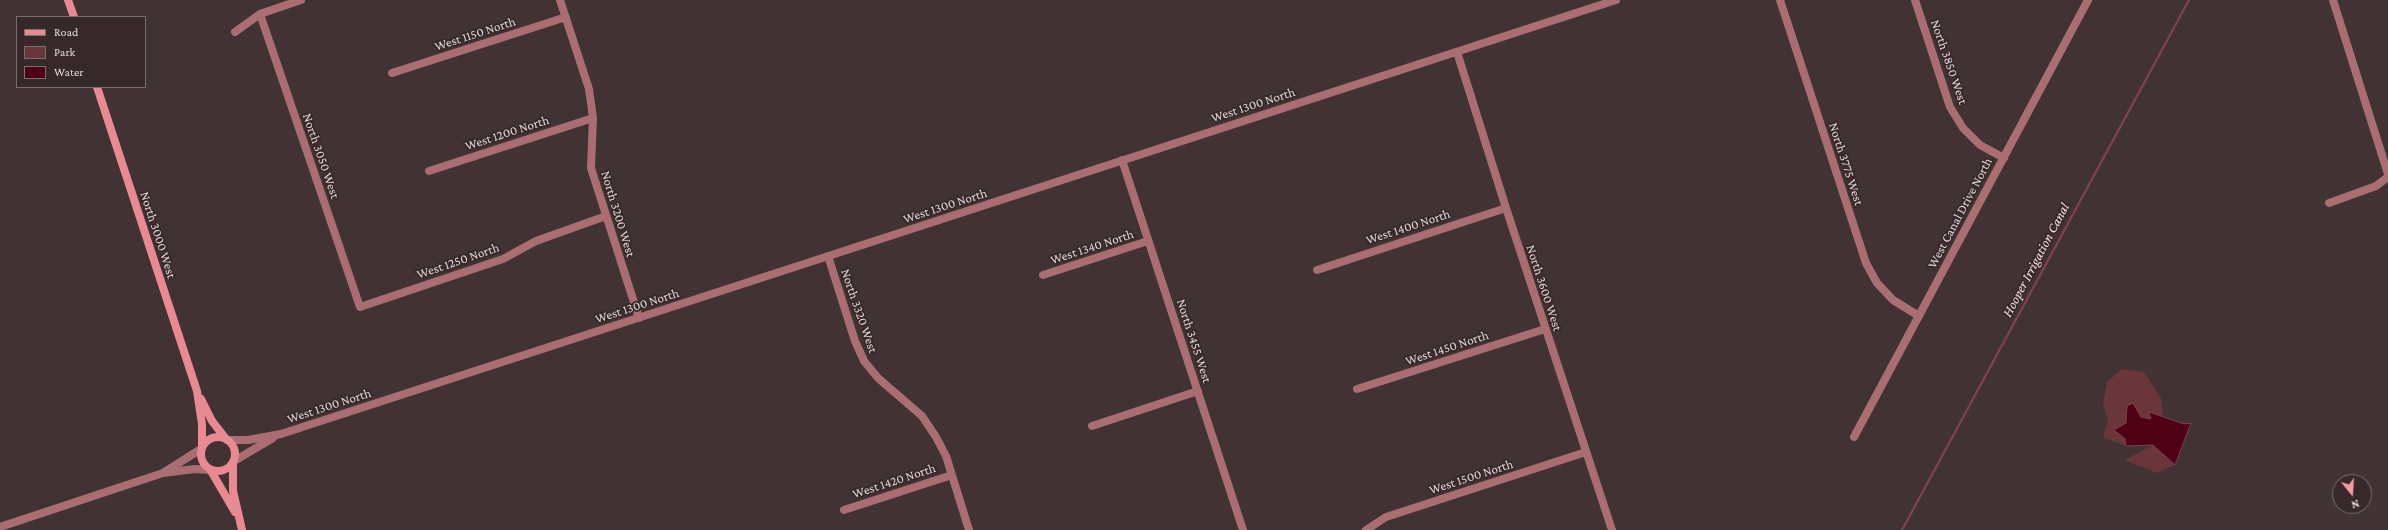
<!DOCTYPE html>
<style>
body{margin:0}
#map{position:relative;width:2388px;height:530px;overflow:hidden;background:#413233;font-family:"Crimson Pro",serif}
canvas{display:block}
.legend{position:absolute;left:16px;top:16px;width:130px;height:72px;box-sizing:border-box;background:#372829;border:1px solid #7b6e6f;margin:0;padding:5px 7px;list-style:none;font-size:12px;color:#e2d8d9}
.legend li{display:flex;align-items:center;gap:8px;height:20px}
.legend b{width:20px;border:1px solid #7b6e6f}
.north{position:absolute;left:2332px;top:474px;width:40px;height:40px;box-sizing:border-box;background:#372829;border:1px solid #7b6e6f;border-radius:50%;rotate:162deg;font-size:11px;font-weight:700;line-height:16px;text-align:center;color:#e2d8d9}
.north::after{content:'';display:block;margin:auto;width:14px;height:18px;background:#f49aa1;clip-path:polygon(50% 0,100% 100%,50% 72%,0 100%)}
</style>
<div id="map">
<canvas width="2388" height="530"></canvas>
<ul class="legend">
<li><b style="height:5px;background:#e98a92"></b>Road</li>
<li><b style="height:11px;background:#6b363b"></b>Park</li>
<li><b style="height:11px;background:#500015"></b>Water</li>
</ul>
<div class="north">N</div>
</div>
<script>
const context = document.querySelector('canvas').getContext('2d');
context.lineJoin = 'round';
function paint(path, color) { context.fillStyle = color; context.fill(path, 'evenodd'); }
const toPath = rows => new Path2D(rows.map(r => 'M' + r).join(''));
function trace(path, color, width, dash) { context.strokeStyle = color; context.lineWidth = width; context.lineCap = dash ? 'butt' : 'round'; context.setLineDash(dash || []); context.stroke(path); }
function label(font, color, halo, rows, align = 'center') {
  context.font = font + ' "Crimson Pro",serif'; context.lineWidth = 3.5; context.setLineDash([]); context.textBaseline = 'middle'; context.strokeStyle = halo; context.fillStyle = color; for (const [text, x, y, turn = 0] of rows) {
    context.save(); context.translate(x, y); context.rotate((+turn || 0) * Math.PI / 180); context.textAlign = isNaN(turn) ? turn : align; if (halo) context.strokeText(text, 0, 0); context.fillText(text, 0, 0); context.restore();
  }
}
paint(toPath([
 [2122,369,2144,372,2161,398,2163,417,2149,412,2151,419,2141,417,2133,403,2126,446,2103,437,2108,421,2103,404,2107,382],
 [2153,445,2175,465,2157,473,2125,460]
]), '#6b363b');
const water = toPath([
 [2133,403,2141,417,2151,419,2149,412,2184,424,2191,423,2175,465,2153,445,2126,446,2125,439,2114,430,2126,423,2127,406,2133,403]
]);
paint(water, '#500015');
trace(water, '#7c4150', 1);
trace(toPath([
 [1902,530,2189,0]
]), '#7c4150', 2.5);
trace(toPath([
 [560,0,589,89,593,118,591,168,639,318],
 [1780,0,1866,263,1877,283,1893,300,1919,316],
 [1915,0,1950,107,1963,128,1980,145,2004,158],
 [2333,0,2388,174],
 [260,14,360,307,503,259,536,241,606,216],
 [235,32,260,14,301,0],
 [1457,52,1506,208,1612,530],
 [392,73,566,17],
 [1122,160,1243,530],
 [429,171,593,118],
 [2329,203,2376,186,2388,177],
 [828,256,855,341,864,361,878,378,922,416,936,437,946,456,969,530],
 [1317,270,1506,208],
 [1043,275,1148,241],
 [1357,389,1545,329],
 [1092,426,1198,391],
 [1854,437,2088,0],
 [844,510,952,475],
 [1366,530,1386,517,1586,452]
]), '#a96d72', 8);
trace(toPath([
 [227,440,248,440,281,434,1616,0],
 [234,461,273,438],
 [163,473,201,449],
 [0,527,163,473,195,469,209,470]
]), '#a96d72', 8);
trace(toPath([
 [68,0,74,17],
 [97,87,197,391,202,424,202,447],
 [201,399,212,421,226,439],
 '201 454a17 17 0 1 1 34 0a17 17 0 1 1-34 0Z',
 [233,463,233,491,242,530],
 [211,471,235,512]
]), '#e98a92', 8);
label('13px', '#e2d8d9', '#372829', [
 ["West 1150 North",475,34,-18],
 ["North 3850 West",1949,62,71],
 ["West 1300 North",1253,105,-18],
 ["West 1200 North",507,133,-18],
 ["North 3050 West",321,156,71],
 ["North 3775 West",1846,164,72],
 ["West 1300 North",945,206,-18],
 ["West Canal Drive North",1960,213,-62],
 ["North 3200 West",618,214,73],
 ["West 1400 North",1408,227,-18],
 ["North 3000 West",158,235,72],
 ["West 1340 North",1092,247,-18],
 ["West 1250 North",458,261,-19],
 ["North 3600 West",1544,288,72],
 ["West 1300 North",637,306,-18],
 ["North 3320 West",859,311,71],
 ["North 3455 West",1194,341,72],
 ["West 1450 North",1447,348,-18],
 ["West 1300 North",329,406,-18],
 ["West 1500 North",1471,477,-18],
 ["West 1420 North",894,481,-18]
]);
label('italic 14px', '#f5dbdc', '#372829', [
 ["Hooper Irrigation Canal",2036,260,-62]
]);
</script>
